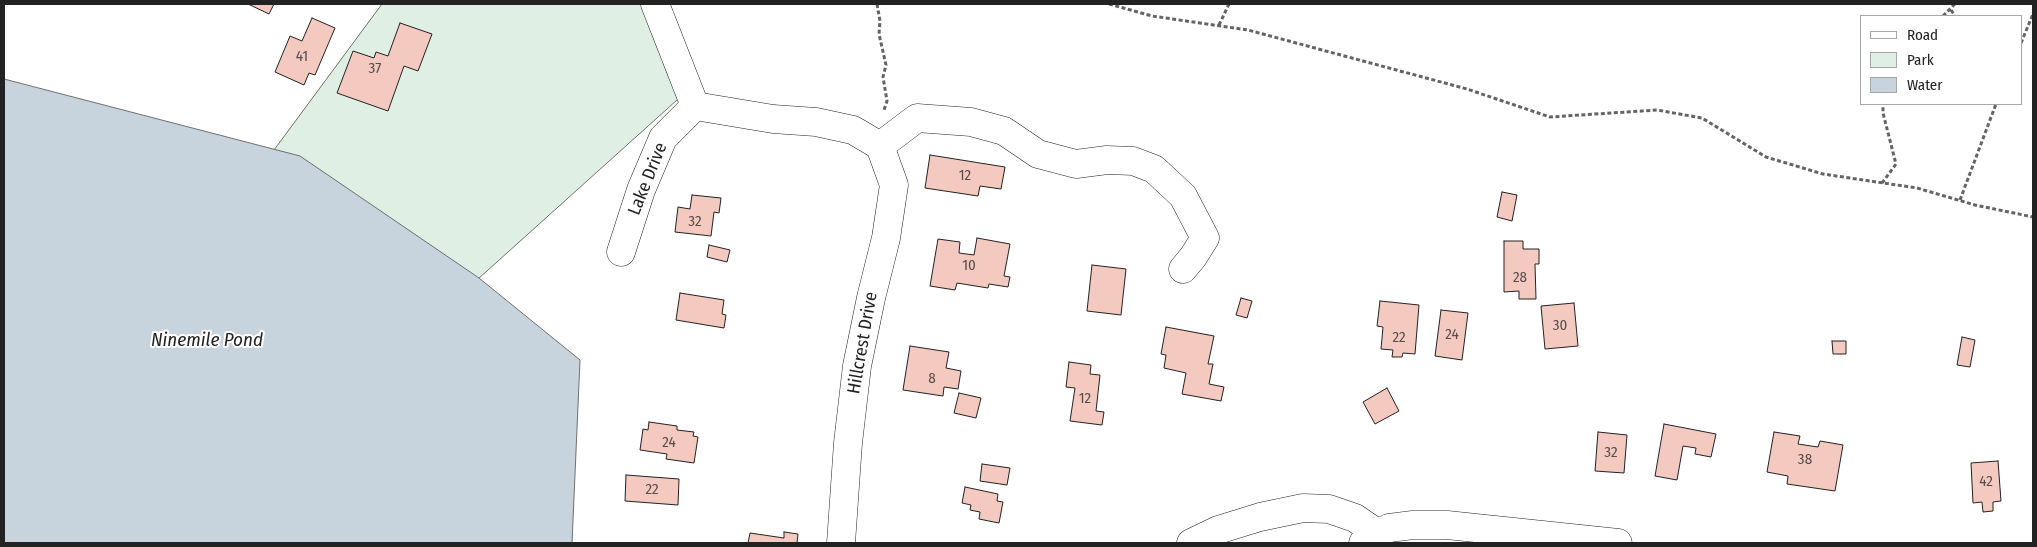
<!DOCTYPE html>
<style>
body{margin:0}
#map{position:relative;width:2037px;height:547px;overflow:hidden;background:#fff;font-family:"Fira Sans Condensed",sans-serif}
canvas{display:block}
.frame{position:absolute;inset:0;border:5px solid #222;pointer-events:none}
.legend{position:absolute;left:1860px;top:15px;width:162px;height:90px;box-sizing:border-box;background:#fff;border:1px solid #a7a7a7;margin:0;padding:6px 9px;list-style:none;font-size:15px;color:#222}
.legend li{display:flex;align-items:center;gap:10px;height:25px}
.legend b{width:25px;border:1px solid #a7a7a7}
</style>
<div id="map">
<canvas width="2037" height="547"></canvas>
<div class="frame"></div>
<ul class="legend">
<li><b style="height:6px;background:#fff"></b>Road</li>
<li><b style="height:14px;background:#e0efe3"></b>Park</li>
<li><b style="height:14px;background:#c7d3dd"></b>Water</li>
</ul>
</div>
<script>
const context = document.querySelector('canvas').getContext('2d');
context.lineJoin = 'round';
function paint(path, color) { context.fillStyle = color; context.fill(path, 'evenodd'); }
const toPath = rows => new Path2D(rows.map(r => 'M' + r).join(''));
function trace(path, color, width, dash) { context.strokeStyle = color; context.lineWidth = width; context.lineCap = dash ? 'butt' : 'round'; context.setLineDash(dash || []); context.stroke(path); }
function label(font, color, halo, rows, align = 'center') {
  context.font = font + ' "Fira Sans Condensed",sans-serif'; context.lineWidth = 4; context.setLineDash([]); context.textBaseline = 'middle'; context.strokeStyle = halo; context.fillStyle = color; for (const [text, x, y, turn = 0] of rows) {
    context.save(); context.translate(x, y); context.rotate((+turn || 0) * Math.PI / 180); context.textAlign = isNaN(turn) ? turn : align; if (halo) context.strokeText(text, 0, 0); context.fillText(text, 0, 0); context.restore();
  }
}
const green = toPath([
 [382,4,645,4,687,91,418,333,274,150,382,4]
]);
paint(green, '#e0efe3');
trace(green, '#6f6f6f', 1);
const water = toPath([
 [4,79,300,156,479,278,580,360,572,543,4,543,4,79]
]);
paint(water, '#c7d3dd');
trace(water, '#6f6f6f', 1);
const building = toPath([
 [248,4,274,4,269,14,248,4],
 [312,18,335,28,315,75,309,73,304,85,275,72,290,36,302,41,312,18],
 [400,23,432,34,418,71,404,66,388,111,337,93,353,51,374,58,376,52,388,56,400,23],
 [930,155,1005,167,1001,189,980,186,978,196,925,188,930,155],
 [1502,192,1517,195,1512,221,1497,217,1502,192],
 [692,195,721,198,719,213,714,212,711,236,675,232,678,207,690,209,692,195],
 [977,238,1010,244,1004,276,1010,277,1008,287,989,284,988,288,957,283,955,290,930,286,938,239,960,242,959,253,974,255,977,238],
 [1504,241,1523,241,1523,249,1539,249,1539,264,1535,264,1536,299,1519,299,1519,291,1504,292,1504,241],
 [709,245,730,250,727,262,707,257,709,245],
 [1092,265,1126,269,1121,315,1087,311,1092,265],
 [680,293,724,300,722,314,726,315,724,328,676,320,680,293],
 [1241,298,1252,301,1247,318,1236,315,1241,298],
 [1380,301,1419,305,1415,354,1403,353,1402,357,1392,357,1393,350,1381,349,1383,327,1377,326,1380,301],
 [1574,303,1578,346,1545,349,1541,306,1574,303],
 [1441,310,1468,313,1462,360,1435,356,1441,310],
 [1166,327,1214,336,1208,364,1213,364,1209,384,1224,387,1221,401,1182,394,1186,373,1164,368,1166,355,1161,354,1166,327],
 [1962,337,1975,340,1970,367,1957,365,1962,337],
 [1832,341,1846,341,1846,354,1833,354,1832,341],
 [910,346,949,352,946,368,961,371,958,389,944,387,943,396,903,390,910,346],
 [1069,362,1091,365,1090,374,1100,375,1096,411,1104,412,1102,425,1070,421,1075,388,1066,387,1069,362],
 [1387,388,1399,411,1375,424,1363,402,1387,388],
 [959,393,981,398,976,418,954,413,959,393],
 [649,422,677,426,677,430,694,432,693,436,698,437,694,463,666,459,667,454,640,450,643,429,648,430,649,422],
 [1664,424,1716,434,1711,457,1695,454,1696,448,1683,446,1677,480,1655,476,1664,424],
 [1598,432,1627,435,1624,473,1595,471,1598,432],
 [1774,432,1800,436,1798,444,1818,447,1820,441,1843,445,1835,491,1787,484,1788,476,1767,472,1774,432],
 [1998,461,2001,501,1993,502,1993,511,1983,512,1982,502,1973,503,1971,463,1998,461],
 [982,464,1010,468,1007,485,980,481,982,464],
 [626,475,679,479,678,505,625,501,626,475],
 [965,487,998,494,997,501,1003,502,999,523,979,519,980,512,970,510,971,505,962,503,965,487],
 [784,532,798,534,797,543,748,543,750,533,784,538,784,532]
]);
paint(building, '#f3c9c0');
trace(building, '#222', 1);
const minor = toPath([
 [655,4,695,106],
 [695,106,773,119,816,122,853,130,880,146],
 [880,146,917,118,971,122,1004,131,1038,154,1076,164,1107,160,1133,161,1154,169,1183,196,1205,238,1193,257,1183,269],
 [621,252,641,190,663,138,695,106],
 [841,543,848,443,857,366,871,298,886,238,894,185,880,146],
 [1191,543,1218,530,1260,517,1303,508,1329,509,1355,518,1377,533],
 [1363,543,1366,539,1389,528,1413,525,1447,525,1618,543]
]);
trace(minor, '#222', 29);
trace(toPath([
 [877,4,880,21,879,34,886,65,883,77,887,101,884,110],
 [1109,4,1152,16,1248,30,1467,89,1550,117,1657,110,1702,118,1766,157,1823,174,1917,188,1975,205,2033,217],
 [1951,10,1955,16],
 [1943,16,1955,4],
 [1219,25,1229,4],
 [2021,43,2033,14],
 [1882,183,1896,164,1883,113,1883,104],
 [1960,200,1996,104]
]), '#646464', 3, [4, 2.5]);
trace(minor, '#fff', 28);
label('15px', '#564c4a', null, [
 ["41",302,57],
 ["37",375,69],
 ["12",965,176],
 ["32",695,222],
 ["10",969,266],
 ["28",1520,278],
 ["30",1560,326],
 ["24",1452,335],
 ["22",1399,338],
 ["8",932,379],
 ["12",1085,399],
 ["24",669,443],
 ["32",1611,453],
 ["38",1805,460],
 ["42",1986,482],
 ["22",652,490]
]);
label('18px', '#222', '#fff', [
 ["Lake Drive",648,179,-68],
 ["Hillcrest Drive",863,343,-80]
]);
label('italic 19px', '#222', '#fff', [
 ["Ninemile Pond",207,341]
]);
</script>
